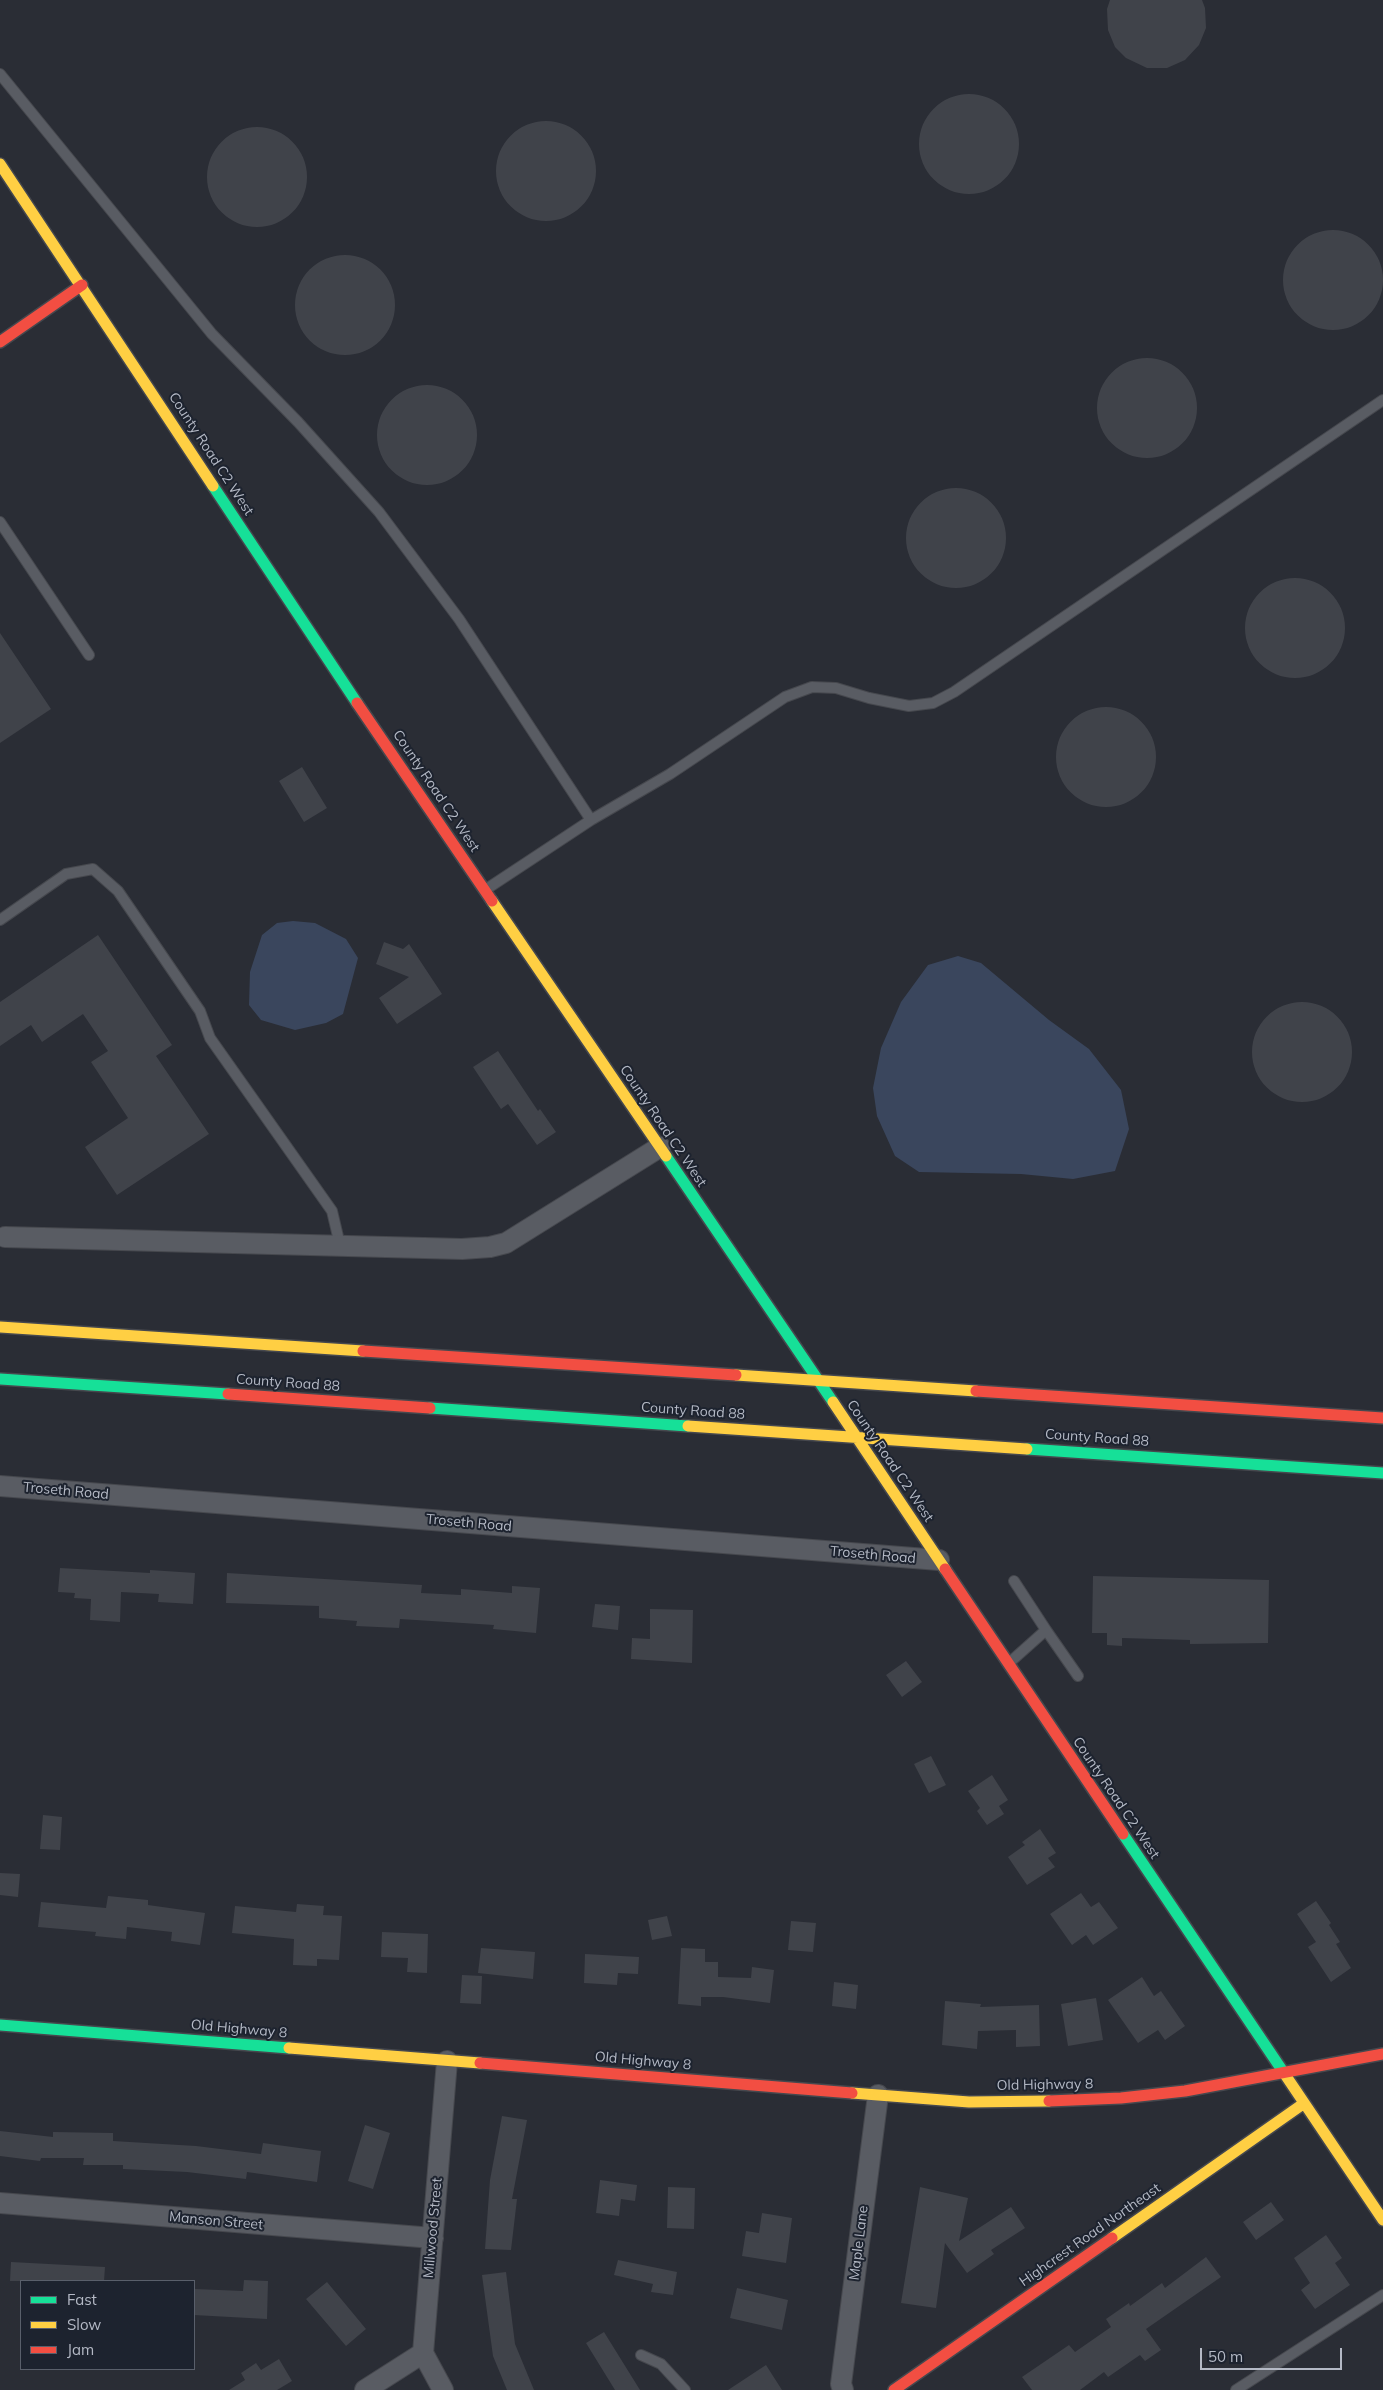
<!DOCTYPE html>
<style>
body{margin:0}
#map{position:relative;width:1383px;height:2390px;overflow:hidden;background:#2a2d35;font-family:Mulish,sans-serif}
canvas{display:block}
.legend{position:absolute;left:20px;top:2280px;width:175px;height:90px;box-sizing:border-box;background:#1d232f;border:1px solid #595f6b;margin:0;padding:6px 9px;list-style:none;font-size:15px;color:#b4b9c5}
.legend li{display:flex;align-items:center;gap:10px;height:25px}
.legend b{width:25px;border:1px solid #595f6b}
.scale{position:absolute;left:1200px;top:2348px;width:142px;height:22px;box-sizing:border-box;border:2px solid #b4b9c5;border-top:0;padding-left:6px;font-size:15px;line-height:18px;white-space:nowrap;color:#b4b9c5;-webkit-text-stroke:4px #1d232f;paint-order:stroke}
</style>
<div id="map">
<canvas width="1383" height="2390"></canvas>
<ul class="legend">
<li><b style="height:6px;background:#16e098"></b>Fast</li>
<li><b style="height:6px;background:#ffcf43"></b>Slow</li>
<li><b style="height:6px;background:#f24e42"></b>Jam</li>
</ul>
<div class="scale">50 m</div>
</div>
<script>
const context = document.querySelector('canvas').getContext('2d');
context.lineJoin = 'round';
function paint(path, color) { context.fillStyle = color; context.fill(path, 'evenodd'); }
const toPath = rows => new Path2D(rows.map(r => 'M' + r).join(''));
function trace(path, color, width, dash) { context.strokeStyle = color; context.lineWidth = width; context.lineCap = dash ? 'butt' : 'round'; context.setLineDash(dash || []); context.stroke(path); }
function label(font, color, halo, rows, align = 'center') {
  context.font = font + ' Mulish,sans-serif'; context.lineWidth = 4; context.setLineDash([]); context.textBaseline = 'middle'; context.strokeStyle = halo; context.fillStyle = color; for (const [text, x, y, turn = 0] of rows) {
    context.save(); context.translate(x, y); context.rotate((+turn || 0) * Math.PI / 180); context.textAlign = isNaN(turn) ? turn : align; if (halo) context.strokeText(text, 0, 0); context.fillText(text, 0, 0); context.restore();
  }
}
paint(toPath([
 [293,921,315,923,346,939,358,958,343,1014,326,1023,295,1030,261,1020,249,1005,250,972,262,935,277,923],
 [958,956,981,963,1049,1020,1089,1049,1121,1090,1129,1129,1115,1171,1073,1179,1021,1174,919,1172,895,1156,877,1116,873,1088,881,1048,901,1002,928,965]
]), '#3a465d');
paint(toPath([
 [1110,0,1202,0,1205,8,1206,28,1199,45,1185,60,1167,68,1147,68,1126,58,1115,47,1108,30,1107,9],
 '919 144a50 50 0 1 1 100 0a50 50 0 1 1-100 0Z',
 '496 171a50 50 0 1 1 100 0a50 50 0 1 1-100 0Z',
 '207 177a50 50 0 1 1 100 0a50 50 0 1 1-100 0Z',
 '1283 280a50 50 0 1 1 100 0a50 50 0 1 1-100 0Z',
 '295 305a50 50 0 1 1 100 0a50 50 0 1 1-100 0Z',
 '1097 408a50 50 0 1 1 100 0a50 50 0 1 1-100 0Z',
 '377 435a50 50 0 1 1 100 0a50 50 0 1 1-100 0Z',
 '906 538a50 50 0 1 1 100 0a50 50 0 1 1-100 0Z',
 '1245 628a50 50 0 1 1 100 0a50 50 0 1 1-100 0Z',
 [0,633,51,709,0,743],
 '1056 757a50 50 0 1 1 100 0a50 50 0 1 1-100 0Z',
 [302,767,327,808,304,822,279,781],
 [98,935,172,1045,156,1056,209,1134,117,1195,85,1147,128,1118,91,1062,108,1051,83,1014,42,1042,31,1025,0,1046,0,1002],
 [384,942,403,949,409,944,442,994,397,1024,379,998,409,977,376,964],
 '1252 1052a50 50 0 1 1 100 0a50 50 0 1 1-100 0Z',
 [498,1051,538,1111,540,1109,556,1132,537,1145,508,1104,501,1109,473,1067],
 [60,1568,150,1573,150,1570,195,1573,193,1604,158,1602,159,1594,121,1592,120,1622,90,1620,91,1599,74,1598,75,1593,58,1592],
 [227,1573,422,1585,421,1593,461,1595,461,1589,512,1593,512,1586,540,1588,536,1633,493,1629,494,1625,400,1619,399,1628,356,1626,357,1621,319,1618,319,1606,226,1603],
 [1093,1576,1269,1580,1268,1643,1190,1644,1190,1640,1122,1638,1122,1646,1107,1645,1107,1633,1092,1633],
 [595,1604,620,1606,618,1630,592,1627],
 [650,1609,693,1610,692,1663,631,1659,632,1638,650,1639],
 [906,1661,922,1682,902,1697,886,1675],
 [931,1756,946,1785,929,1793,914,1764],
 [992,1775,1008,1800,999,1806,1004,1814,987,1825,977,1811,980,1808,968,1791],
 [43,1815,62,1817,60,1850,40,1849],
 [1040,1829,1056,1853,1048,1858,1055,1867,1027,1885,1008,1857,1025,1845,1022,1842],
 [0,1873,20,1874,18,1897,0,1895],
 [1081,1893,1091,1907,1099,1902,1118,1928,1093,1945,1086,1935,1072,1945,1050,1914],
 [108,1896,148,1900,148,1905,205,1913,200,1945,171,1941,172,1932,127,1927,126,1939,95,1936,96,1932,38,1927,41,1902,106,1908],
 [1316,1901,1331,1923,1329,1925,1340,1942,1336,1944,1351,1968,1331,1982,1308,1947,1316,1942,1297,1914],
 [297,1904,324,1906,323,1915,342,1916,339,1960,317,1959,317,1966,293,1965,294,1939,232,1933,235,1906,296,1912],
 [667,1916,672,1936,652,1940,648,1920],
 [791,1921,816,1923,813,1952,788,1950],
 [382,1932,428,1934,427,1973,407,1972,408,1958,381,1957],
 [481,1948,535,1952,533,1979,478,1973],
 [681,1948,705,1949,705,1962,718,1962,718,1977,751,1978,752,1967,774,1970,770,2003,723,1997,701,1997,701,2006,678,2004],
 [585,1954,639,1957,638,1974,618,1973,617,1985,584,1983],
 [462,1975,482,1976,481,2004,460,2003],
 [1142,1977,1154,1996,1161,1991,1185,2026,1165,2040,1158,2030,1138,2043,1108,2000],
 [834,1982,858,1985,856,2009,832,2006],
 [1096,1998,1103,2040,1068,2046,1061,2004],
 [945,2001,981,2004,980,2007,1039,2005,1040,2046,1016,2047,1016,2030,978,2031,977,2049,942,2045],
 [502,2116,527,2120,512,2199,517,2199,511,2250,485,2249,490,2180],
 [365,2125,390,2133,373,2189,348,2181],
 [0,2131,53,2137,53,2132,113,2133,113,2141,196,2146,261,2154,263,2143,321,2151,317,2182,247,2172,246,2179,187,2172,123,2169,123,2165,83,2165,84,2158,41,2158,40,2161,0,2156],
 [600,2180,637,2185,635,2201,621,2199,619,2216,596,2213],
 [668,2187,695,2188,694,2229,667,2228],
 [920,2187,968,2198,959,2241,1011,2207,1025,2228,991,2250,994,2254,967,2273,945,2243,936,2308,901,2303],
 [1271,2202,1284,2220,1256,2240,1243,2222],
 [762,2213,792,2218,786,2263,742,2256,746,2231,759,2233],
 [1326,2235,1342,2258,1335,2263,1350,2285,1315,2309,1301,2290,1310,2283,1294,2258],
 [1206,2257,1221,2277,1146,2329,1161,2350,1145,2361,1140,2355,1108,2377,1104,2372,1080,2390,1032,2390,1022,2377,1069,2345,1075,2352,1111,2327,1106,2319,1129,2303,1130,2306,1162,2283,1165,2288],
 [618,2260,677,2272,673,2295,651,2292,653,2284,614,2275],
 [11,2262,105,2267,104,2281,10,2281],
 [506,2272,515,2344,534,2390,507,2390,493,2356,482,2275],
 [244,2280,268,2281,267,2319,194,2315,194,2289,243,2291],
 [327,2282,366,2329,346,2346,306,2299],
 [737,2288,788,2300,782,2330,730,2318],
 [604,2332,640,2390,615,2390,586,2343],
 [279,2359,292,2381,277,2390,229,2390,245,2380,241,2373,256,2363,261,2370],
 [766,2365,782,2390,728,2390]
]), '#40434a');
const lane = toPath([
 [0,74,212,334,298,422,379,512,459,619,591,820,485,890],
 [0,522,89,655],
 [591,820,670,774,785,697,812,687,836,688,869,698,909,706,933,703,954,692,1383,400],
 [0,920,66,874,93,869,118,891,200,1011,210,1038,332,1211,340,1245],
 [1046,1630,1078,1676],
 [1009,1663,1046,1630,1014,1581],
 [641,2355,661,2364,685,2390],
 [1236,2390,1383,2295]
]);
const street = toPath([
 [5,1237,462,1249,490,1247,506,1243,660,1147],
 [0,1486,939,1560],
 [0,2203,433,2238],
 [365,2390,423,2353],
 [443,2390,423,2353,447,2061],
 [843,2390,841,2384,878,2095]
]);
const fast = toPath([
 [213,486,357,703],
 [666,1156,833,1402],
 [0,1379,228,1394],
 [430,1408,688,1426],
 [1027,1449,1383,1473],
 [1123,1834,1284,2073],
 [0,2025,289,2048]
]);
const slow = toPath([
 [0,164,213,486],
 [492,901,666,1156],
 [0,1327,363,1351],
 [736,1375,976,1391],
 [833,1402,945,1569],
 [688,1426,1027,1449],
 [289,2048,480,2063],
 [1284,2073,1383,2220],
 [852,2093,969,2102,1049,2101],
 [1112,2238,1303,2104]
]);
const jam = toPath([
 [0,342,82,285],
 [357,703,492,901],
 [363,1351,736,1375],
 [976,1391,1383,1418],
 [228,1394,430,1408],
 [945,1569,1123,1834],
 [480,2063,852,2093],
 [1049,2101,1121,2098,1185,2091,1383,2054],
 [894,2390,1112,2238]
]);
trace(lane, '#46484e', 12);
trace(street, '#46484e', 22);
trace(fast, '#46484e', 14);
trace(slow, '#46484e', 14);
trace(jam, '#46484e', 14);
trace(lane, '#595c63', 10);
trace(street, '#595c63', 20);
trace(fast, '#16e098', 11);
trace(slow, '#ffcf43', 11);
trace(jam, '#f24e42', 11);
label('14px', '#b4b9c5', '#1d232f', [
 ["County Road C2 West",211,454,57],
 ["County Road C2 West",436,791,56],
 ["County Road C2 West",663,1126,56],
 ["County Road 88",288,1383,4],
 ["County Road 88",693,1411,4],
 ["County Road 88",1097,1438,4],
 ["County Road C2 West",890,1461,56],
 ["Troseth Road",66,1491,5],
 ["Troseth Road",469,1523,5],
 ["Troseth Road",873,1555,5],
 ["County Road C2 West",1116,1798,56],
 ["Old Highway 8",239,2029,5],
 ["Old Highway 8",643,2061,5],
 ["Old Highway 8",1045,2085,-1],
 ["Manson Street",216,2221,5],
 ["Millwood Street",433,2228,-85],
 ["Highcrest Road Northeast",1090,2235,-35],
 ["Maple Lane",859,2243,-83]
]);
</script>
